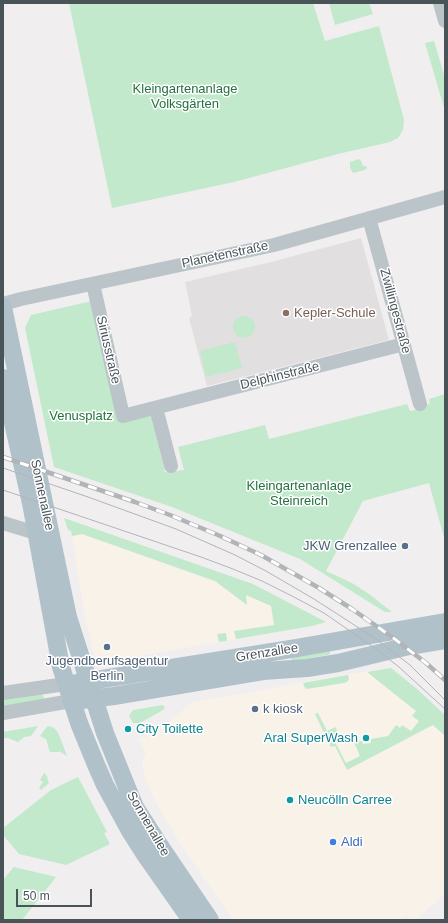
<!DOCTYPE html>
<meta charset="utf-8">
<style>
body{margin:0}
#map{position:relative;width:448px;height:923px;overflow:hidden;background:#f0eeef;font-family:Helvetica,sans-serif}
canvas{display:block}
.frame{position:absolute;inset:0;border:4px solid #495459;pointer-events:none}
.scale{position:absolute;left:16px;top:889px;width:76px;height:18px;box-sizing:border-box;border:2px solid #495459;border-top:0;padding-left:5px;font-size:12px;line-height:14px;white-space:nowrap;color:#495459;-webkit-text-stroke:3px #fff;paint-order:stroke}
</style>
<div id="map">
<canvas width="448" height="923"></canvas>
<div class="frame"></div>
<div class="scale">50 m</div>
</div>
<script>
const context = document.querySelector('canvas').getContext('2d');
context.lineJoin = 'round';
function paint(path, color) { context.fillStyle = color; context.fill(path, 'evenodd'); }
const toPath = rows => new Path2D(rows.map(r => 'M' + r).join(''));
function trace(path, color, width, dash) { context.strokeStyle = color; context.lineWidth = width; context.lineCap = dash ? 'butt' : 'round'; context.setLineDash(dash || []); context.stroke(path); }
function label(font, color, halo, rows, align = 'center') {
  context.font = font + ' Helvetica,sans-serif'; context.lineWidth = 3; context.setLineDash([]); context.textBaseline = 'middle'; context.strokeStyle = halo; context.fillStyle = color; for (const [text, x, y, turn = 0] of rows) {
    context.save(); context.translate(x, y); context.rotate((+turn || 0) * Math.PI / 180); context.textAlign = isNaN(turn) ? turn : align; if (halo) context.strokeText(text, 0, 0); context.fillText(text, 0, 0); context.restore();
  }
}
paint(toPath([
 [82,534,235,589,271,605,312,626,104,662,94,656,84,611,72,536],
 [369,671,417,710,445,736,445,893,416,920,411,920,406,915,400,920,233,920,180,843,154,799,146,781,142,765,144,757,146,753,139,739,169,722,193,702]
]), '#f9f2e9');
paint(toPath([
 [361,238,389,340,207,386,189,318,192,316,185,282,271,262]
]), '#e1dfe0');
paint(toPath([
 [69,3,313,3,325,41,379,26,404,120,403,130,398,138,390,142,338,154,234,182,112,208],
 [329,3,369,3,373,14,335,25],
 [434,41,445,78,445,111,425,43],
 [359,159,361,161,363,166,366,166,367,168,365,170,353,173,350,168,350,162],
 [92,301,117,411,121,423,151,416,165,472,184,470,178,447,265,425,269,439,407,404,410,411,415,410,416,407,430,404,429,399,445,394,445,541,429,483,363,501,326,571,352,583,369,594,392,612,385,612,300,559,172,507,54,467,25,328,31,315],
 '233 327a11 11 0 1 1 22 0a11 11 0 1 1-22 0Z',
 [235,342,242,368,206,377,200,351],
 [64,518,253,584,326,622,312,626,236,639,234,631,274,625,271,606,246,595,247,605,215,581,82,534,72,536,71,531,68,530],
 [226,633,227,641,219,642,217,634],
 [329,649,330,652,330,654,327,655,294,661,291,659,291,658],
 [391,668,417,689,445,715,445,736,433,725,347,770,335,746,331,747,315,714,318,713,327,731,336,727,338,737,335,742,346,763,360,756,354,742,362,741,363,744,371,743,371,739,388,736,396,725,400,728,402,725,411,731,419,721,412,716,416,711,367,672],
 [348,675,349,679,347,682,344,683,307,689,305,688,303,683],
 [42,691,45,701,3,708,3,697],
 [163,705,164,706,165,708,163,710,140,723,133,723,129,716,133,710],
 [38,726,31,736,24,737,18,742,8,738,3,738,3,732],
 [48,726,54,728,56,730,59,735,67,756,59,751,58,751,59,752,50,752,49,750,47,742,46,739,40,736,45,729],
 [44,773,47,776,48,781,49,783,41,790,39,788,43,782,40,780],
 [78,777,107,832,104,833,110,844,66,865,19,854,3,835,3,828,51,790],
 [14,867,56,877,22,920,3,920,3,880]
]), '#c2e9cb');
trace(toPath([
 [440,3,445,21],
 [369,218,420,404],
 [93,284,123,416,404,344],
 [3,304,21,299,274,245,445,197],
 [156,408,171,466],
 [3,523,36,533],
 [3,693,66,684],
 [3,713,71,701]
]), '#bbc4c9', 14);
trace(toPath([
 [3,307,68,617,105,733,130,795,135,807,162,849,210,920],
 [3,378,31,503,61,667,79,723,97,767,105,785,130,831,144,853,191,920],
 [77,683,297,648,445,622],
 [82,700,114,696,263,671,307,668,338,663,409,646,445,640]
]), '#b1c1ca', 18);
trace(toPath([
 [3,468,88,497,176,529,235,555,266,571,314,599,376,639,410,665,445,700],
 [3,490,201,557,233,569,262,581,290,595,324,613,376,649,399,667,445,709]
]), '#b1b5b8', 1);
const rail = toPath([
 [3,457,135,502,170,515,218,535,261,555,319,588,352,609,392,637,426,663,445,680]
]);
trace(rail, '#b1b5b8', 4.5);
trace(rail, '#fff', 3, [9]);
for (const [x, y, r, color] of [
 [286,313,4,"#8d6e63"],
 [405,546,4,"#5c6f8a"],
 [107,647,4,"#5c6f8a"],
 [255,709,4,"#5c6f8a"],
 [128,729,4,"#0f9aa8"],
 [366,738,4,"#0f9aa8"],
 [290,800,4,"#0f9aa8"],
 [333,842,4,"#3f7fe0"]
]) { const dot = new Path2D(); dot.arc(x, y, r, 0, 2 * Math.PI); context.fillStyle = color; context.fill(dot); trace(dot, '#fff', 1.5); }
label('13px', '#22713e', '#fff', [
 ["Kleingartenanlage",185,89],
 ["Volksgärten",185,104],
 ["Venusplatz",81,416],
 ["Kleingartenanlage",299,486],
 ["Steinreich",299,501]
]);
label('13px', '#495459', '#fff', [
 ["Planetenstraße",225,255,-12],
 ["Zwillingestraße",395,311,75],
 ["Siriusstraße",108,350,77],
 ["Delphinstraße",280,376,-14],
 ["Sonnenallee",42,495,78],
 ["Grenzallee",267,653,-9],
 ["Sonnenallee",148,824,60]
]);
label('13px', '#785e54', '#fff', [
 ["Kepler-Schule",294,313]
], 'left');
label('13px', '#4e5e75', '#fff', [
 ["JKW Grenzallee",397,546],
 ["Jugendberufsagentur",107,661,"center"],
 ["Berlin",107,676,"center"],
 ["k kiosk",263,709,"left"]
], 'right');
label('13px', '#0d838f', '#fff', [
 ["City Toilette",136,729],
 ["Aral SuperWash",358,738,"right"],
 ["Neucölln Carree",298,800]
], 'left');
label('13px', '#366cbe', '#fff', [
 ["Aldi",341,842]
], 'left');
</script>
